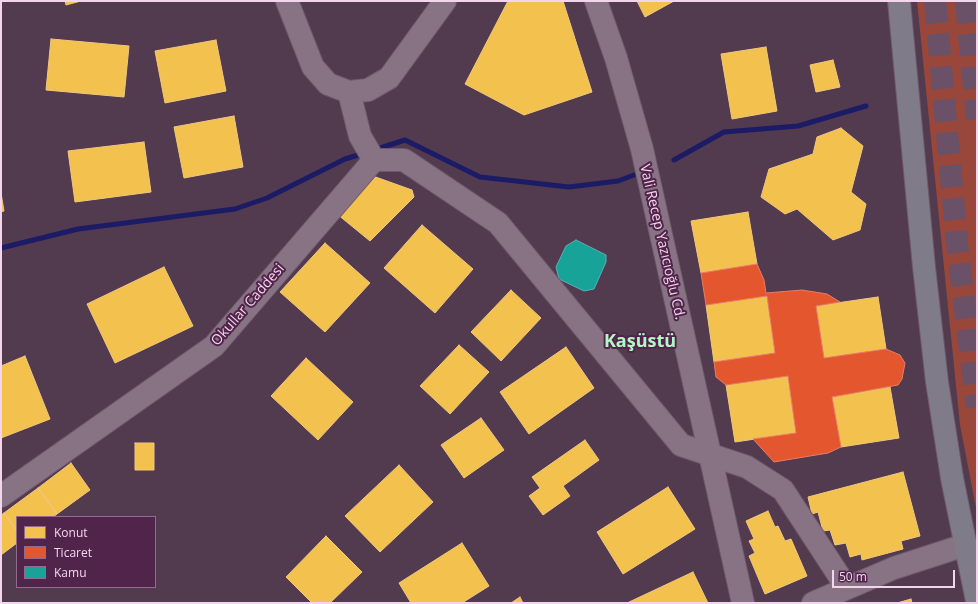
<!DOCTYPE html>
<meta charset="utf-8">
<style>
body{margin:0}
#map{position:relative;width:978px;height:604px;overflow:hidden;background:#523a4f;font-family:"Open Sans",sans-serif}
canvas{display:block}
.frame{position:absolute;inset:0;border:2px solid #f3d6ed;pointer-events:none}
.legend{position:absolute;left:16px;top:516px;width:140px;height:72px;box-sizing:border-box;background:#51244b;border:1px solid #926b8c;margin:0;padding:5px 7px;list-style:none;font-size:12px;color:#f3d6ed}
.legend li{display:flex;align-items:center;gap:8px;height:20px}
.legend b{width:20px;border:1px solid #926b8c}
.scale{position:absolute;left:832px;top:570px;width:123px;height:18px;box-sizing:border-box;border:2px solid #f3d6ed;border-top:0;padding-left:5px;font-size:12px;line-height:14px;white-space:nowrap;color:#f3d6ed;-webkit-text-stroke:3px #51244b;paint-order:stroke}
</style>
<div id="map">
<canvas width="978" height="604"></canvas>
<div class="frame"></div>
<ul class="legend">
<li><b style="height:11px;background:#f2c14e"></b>Konut</li>
<li><b style="height:11px;background:#e4572e"></b>Ticaret</li>
<li><b style="height:11px;background:#17a398"></b>Kamu</li>
</ul>
<div class="scale">50 m</div>
</div>
<script>
const context = document.querySelector('canvas').getContext('2d');
context.lineJoin = 'round';
function paint(path, color) { context.fillStyle = color; context.fill(path, 'evenodd'); }
const toPath = rows => new Path2D(rows.map(r => 'M' + r).join(''));
function trace(path, color, width, dash) { context.strokeStyle = color; context.lineWidth = width; context.lineCap = dash ? 'butt' : 'round'; context.setLineDash(dash || []); context.stroke(path); }
function label(font, color, halo, rows, align = 'center') {
  context.font = font + ' "Open Sans",sans-serif'; context.lineWidth = 4; context.setLineDash([]); context.textBaseline = 'middle'; context.strokeStyle = halo; context.fillStyle = color; for (const [text, x, y, turn = 0] of rows) {
    context.save(); context.translate(x, y); context.rotate((+turn || 0) * Math.PI / 180); context.textAlign = isNaN(turn) ? turn : align; if (halo) context.strokeText(text, 0, 0); context.fillText(text, 0, 0); context.restore();
  }
}
paint(toPath([
 [917,1,977,1,977,513,960,425]
]), '#99473b');
const homes = toPath([
 [65,1,81,1,66,5,65,1],
 [508,1,563,1,592,92,524,115,465,84,508,1],
 [637,1,674,1,645,17,637,1],
 [51,39,129,46,124,97,46,90,51,39],
 [216,40,226,91,165,103,155,51,216,40],
 [766,47,777,111,732,119,721,54,766,47],
 [833,60,840,87,816,92,810,65,833,60],
 [234,116,243,167,184,178,174,127,234,116],
 [841,128,863,146,851,192,866,204,860,230,833,240,797,209,785,214,761,197,769,169,813,154,817,137,841,128],
 [144,142,151,192,75,202,68,151,144,142],
 [370,175,412,190,414,197,370,241,337,214,370,175],
 [1,193,4,211,1,212,1,193],
 [748,212,757,264,701,273,691,221,748,212],
 [422,225,473,269,435,313,384,268,422,225],
 [325,243,370,283,325,332,280,292,325,243],
 [164,267,193,326,115,363,87,304,164,267],
 [511,290,541,318,501,361,471,332,511,290],
 [767,296,775,353,714,362,706,305,767,296],
 [878,297,886,349,824,358,816,306,878,297],
 [459,345,489,372,450,414,420,386,459,345],
 [566,347,594,388,529,434,500,392,566,347],
 [25,356,50,419,1,438,1,366,25,356],
 [306,358,353,402,318,440,271,396,306,358],
 [788,376,796,433,735,442,726,385,788,376],
 [890,387,899,438,841,447,832,397,890,387],
 [481,418,504,450,464,478,441,445,481,418],
 [585,440,599,460,563,486,570,496,543,515,529,496,540,488,532,477,585,440],
 [135,443,154,443,154,470,135,470,135,443],
 [71,463,90,490,57,514,38,488,71,463],
 [399,465,433,502,380,552,345,516,399,465],
 [903,472,920,536,901,541,903,549,862,560,861,554,850,557,846,543,835,545,830,530,823,531,818,512,812,514,808,497,903,472],
 [668,487,695,529,623,574,597,532,668,487],
 [38,488,57,514,53,517,17,517,17,531,4,513,38,488],
 [768,511,775,527,778,526,785,541,791,539,807,576,765,594,749,556,755,553,749,541,754,539,746,521,768,511],
 [4,513,17,531,17,543,1,555,1,515,4,513],
 [326,536,362,572,330,603,312,603,286,577,326,536],
 [462,543,489,586,462,603,411,603,399,583,462,543],
 [693,572,708,603,627,603,693,572],
 [520,597,523,603,511,603,520,597],
 [911,599,912,603,897,603,911,599]
]);
paint(homes, '#f2c14e');
trace(homes, '#f2c77e', 1);
const shops = toPath([
 [757,264,764,280,766,293,802,290,827,294,840,302,816,306,824,358,886,349,900,355,905,363,902,379,898,385,832,397,841,447,828,453,774,462,753,439,796,433,788,376,726,385,716,377,714,362,775,353,767,296,706,305,701,273,757,264]
]);
paint(shops, '#e4572e');
trace(shops, '#e87d67', 1);
const public = toPath([
 [576,240,606,255,606,262,594,289,584,291,559,279,556,267,566,246,576,240]
]);
paint(public, '#17a398');
trace(public, '#59b2b2', 1);
trace(toPath([
 [374,150,405,140,480,177,569,187,618,181,634,175],
 [674,160,724,132,798,126,866,106],
 [1,248,78,229,235,209,267,198,345,159,365,153]
]), '#1c1b66', 5);
trace(toPath([
 [935,1,957,243,977,407],
 [966,1,977,119]
]), '#6a5167', 22, [22, 11]);
const minor = toPath([
 [287,1,313,67,328,84,349,92,368,90,389,78,445,1],
 [596,1,616,58,642,149,743,603],
 [349,92,360,136,374,160],
 [374,160,404,160,498,223,681,445,747,467,783,490,847,588],
 [1,496,214,346,374,160],
 [813,603,894,568,965,545]
]);
const highway = toPath([
 [899,1,924,267,937,382,952,478,977,601]
]);
trace(minor, '#6f596c', 24);
trace(highway, '#6f596c', 24);
trace(minor, '#877384', 22);
trace(highway, '#7f7b89', 22);
label('14px', '#f3d6ed', '#51244b', [
 ["Vali Recep Yazıcıoğlu Cd.",662,242,77],
 ["Okullar Caddesi",248,305,-49]
]);
label('bold 18px', '#b1f8c4', '#51244b', [
 ["Kaşüstü",640,342]
]);
</script>
